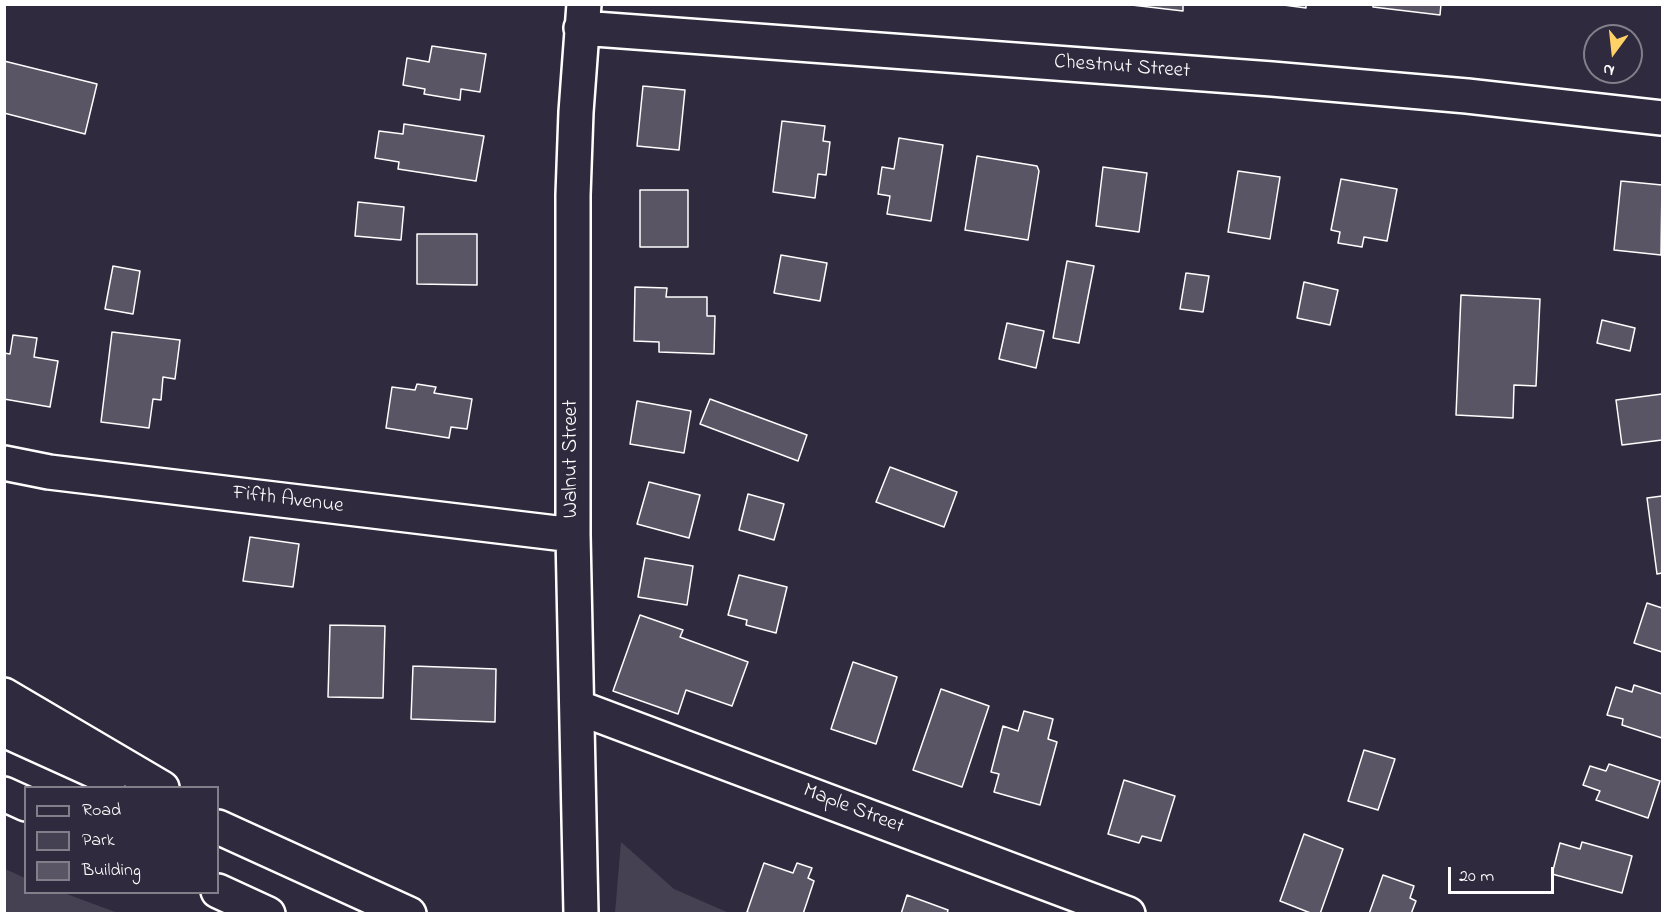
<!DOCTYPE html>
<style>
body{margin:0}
#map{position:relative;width:1667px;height:918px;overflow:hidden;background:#2f2a3d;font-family:"Indie Flower",sans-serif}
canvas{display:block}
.frame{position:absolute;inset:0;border:6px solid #fff;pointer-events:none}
.legend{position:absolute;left:24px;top:786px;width:195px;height:108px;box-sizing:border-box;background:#2f2a3d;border:2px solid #827f8b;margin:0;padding:8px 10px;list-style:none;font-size:18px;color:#fff}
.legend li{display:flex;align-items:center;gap:12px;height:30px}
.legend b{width:30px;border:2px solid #827f8b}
.north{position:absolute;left:1583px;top:24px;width:60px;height:60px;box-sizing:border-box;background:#2f2a3d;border:2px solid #827f8b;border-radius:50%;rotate:195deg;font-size:16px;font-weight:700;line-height:24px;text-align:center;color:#fff}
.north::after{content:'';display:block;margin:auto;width:21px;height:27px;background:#ffd166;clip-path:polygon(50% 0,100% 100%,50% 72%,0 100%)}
.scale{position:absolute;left:1448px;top:867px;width:106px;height:27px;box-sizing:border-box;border:3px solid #fff;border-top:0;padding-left:8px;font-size:18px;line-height:21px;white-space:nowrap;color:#fff;-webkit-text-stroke:4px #2f2a3d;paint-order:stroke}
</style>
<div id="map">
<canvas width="1667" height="918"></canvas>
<div class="frame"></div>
<ul class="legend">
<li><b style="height:8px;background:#2f2a3d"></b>Road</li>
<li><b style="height:16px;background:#464152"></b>Park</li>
<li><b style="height:16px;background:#595564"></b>Building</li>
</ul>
<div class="north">N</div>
<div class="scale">20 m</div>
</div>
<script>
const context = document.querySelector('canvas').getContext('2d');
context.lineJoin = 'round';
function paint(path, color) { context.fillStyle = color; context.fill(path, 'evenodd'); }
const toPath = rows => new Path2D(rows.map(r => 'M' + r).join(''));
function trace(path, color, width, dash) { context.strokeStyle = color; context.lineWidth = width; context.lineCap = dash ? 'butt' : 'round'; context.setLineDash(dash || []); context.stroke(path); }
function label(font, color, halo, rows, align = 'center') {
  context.font = font + ' "Indie Flower",sans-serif'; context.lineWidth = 4.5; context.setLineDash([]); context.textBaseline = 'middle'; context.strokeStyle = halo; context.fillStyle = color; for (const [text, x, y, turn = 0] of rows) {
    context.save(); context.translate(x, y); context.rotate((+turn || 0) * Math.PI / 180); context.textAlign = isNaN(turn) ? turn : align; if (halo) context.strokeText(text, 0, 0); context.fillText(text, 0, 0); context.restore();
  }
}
paint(toPath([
 [621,842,674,889,729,913,615,913],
 [5,869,25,878,26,892,64,893,118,913,5,913]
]), '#464152');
const building = toPath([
 [1123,4,1183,4,1183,11,1123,4],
 [1276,4,1306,4,1306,8,1276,4],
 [1373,4,1441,4,1440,15,1373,7,1373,4],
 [432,46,486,54,480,92,461,89,460,100,424,94,425,89,403,85,407,58,429,62,432,46],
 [4,61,97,84,85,134,4,113,4,61],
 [643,86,685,90,679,150,637,146,643,86],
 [782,121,825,126,823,141,830,142,826,175,818,174,815,198,773,192,782,121],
 [404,124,484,136,476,181,398,169,399,162,375,158,379,131,403,134,404,124],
 [899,138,943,145,931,221,887,214,890,196,878,194,882,167,894,169,899,138],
 [977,156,1037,166,1039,171,1028,240,965,230,977,156],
 [1103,167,1147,173,1139,232,1096,226,1103,167],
 [1238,171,1280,177,1270,239,1228,232,1238,171],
 [1341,179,1397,189,1387,241,1364,237,1362,247,1338,243,1340,232,1331,230,1341,179],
 [1621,181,1662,185,1661,255,1614,250,1621,181],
 [640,190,688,190,688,247,640,247,640,190],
 [358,202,404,207,401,240,355,236,358,202],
 [417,234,477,234,477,285,417,284,417,234],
 [781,255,827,263,820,301,774,293,781,255],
 [1067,261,1094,266,1079,343,1053,338,1067,261],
 [113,266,140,271,133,314,105,309,113,266],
 [1186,273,1209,276,1203,312,1180,309,1186,273],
 [1304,282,1338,290,1330,325,1297,318,1304,282],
 [635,287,667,288,666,297,707,297,707,316,715,316,714,354,659,352,659,342,634,341,635,287],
 [1461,295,1540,299,1536,386,1514,385,1513,418,1456,415,1461,295],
 [1602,320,1635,328,1630,351,1597,343,1602,320],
 [1007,323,1044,331,1036,368,999,359,1007,323],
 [112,332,180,340,175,379,163,377,161,400,153,399,149,428,101,422,112,332],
 [13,335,37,338,34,357,58,361,50,407,4,399,4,353,10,354,13,335],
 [417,384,436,387,434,393,472,399,467,429,451,427,449,438,386,428,392,387,415,390,417,384],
 [1662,394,1662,440,1622,445,1616,400,1662,394],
 [710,399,807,435,798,461,700,424,710,399],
 [637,401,691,411,684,453,630,444,637,401],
 [890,467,957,492,944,527,876,502,890,467],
 [649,482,700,495,689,538,637,524,649,482],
 [748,494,784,504,774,540,739,530,748,494],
 [1662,496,1662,573,1657,574,1647,498,1662,496],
 [250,537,299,544,293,587,243,581,250,537],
 [645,558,693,566,687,605,638,597,645,558],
 [739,575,787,587,776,633,746,625,747,620,728,615,739,575],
 [1647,603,1662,608,1662,652,1634,643,1647,603],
 [640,615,683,630,680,637,748,662,732,706,686,690,678,714,613,691,640,615],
 [330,625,385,626,383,698,328,697,330,625],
 [853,662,897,677,876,744,831,729,853,662],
 [413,666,496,669,495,722,411,719,413,666],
 [1634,685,1662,694,1662,738,1622,725,1623,719,1607,715,1616,687,1632,692,1634,685],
 [941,689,989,706,962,787,913,770,941,689],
 [1024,711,1053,719,1048,739,1057,742,1040,805,994,792,999,774,991,772,1003,726,1018,731,1024,711],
 [1364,750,1395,759,1378,810,1348,801,1364,750],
 [1609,764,1660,781,1648,818,1596,800,1600,791,1583,785,1590,766,1606,771,1609,764],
 [1124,780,1175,796,1161,841,1142,836,1139,843,1108,834,1124,780],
 [1304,834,1343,849,1320,914,1313,914,1280,901,1304,834],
 [1582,842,1632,856,1622,893,1552,874,1560,843,1580,849,1582,842],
 [764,863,793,873,797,863,812,868,808,878,814,881,803,914,753,914,747,912,764,863],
 [1383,875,1414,886,1410,898,1416,901,1411,914,1369,914,1383,875],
 [907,895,948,910,947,914,901,914,907,895]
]);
paint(building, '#595564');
trace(building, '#fff', 1.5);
const minor = toPath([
 [581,28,1272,79,1467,96,1662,118],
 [4,463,49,472,573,535],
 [577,707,1128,914],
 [581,914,573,535,573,195,576,112,584,4]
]);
const highway = toPath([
 [4,695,162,788],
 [4,730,110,778],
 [4,794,26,804],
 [218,827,409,914],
 [218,891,268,914]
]);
trace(minor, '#fff', 38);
trace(highway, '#fff', 38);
trace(minor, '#2f2a3d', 33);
trace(highway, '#2f2a3d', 33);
label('21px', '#fff', '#2f2a3d', [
 ["Chestnut Street",1122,68,4],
 ["Walnut Street",573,459,-90],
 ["Fifth Avenue",288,501,7],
 ["Maple Street",853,810,21]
]);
</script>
